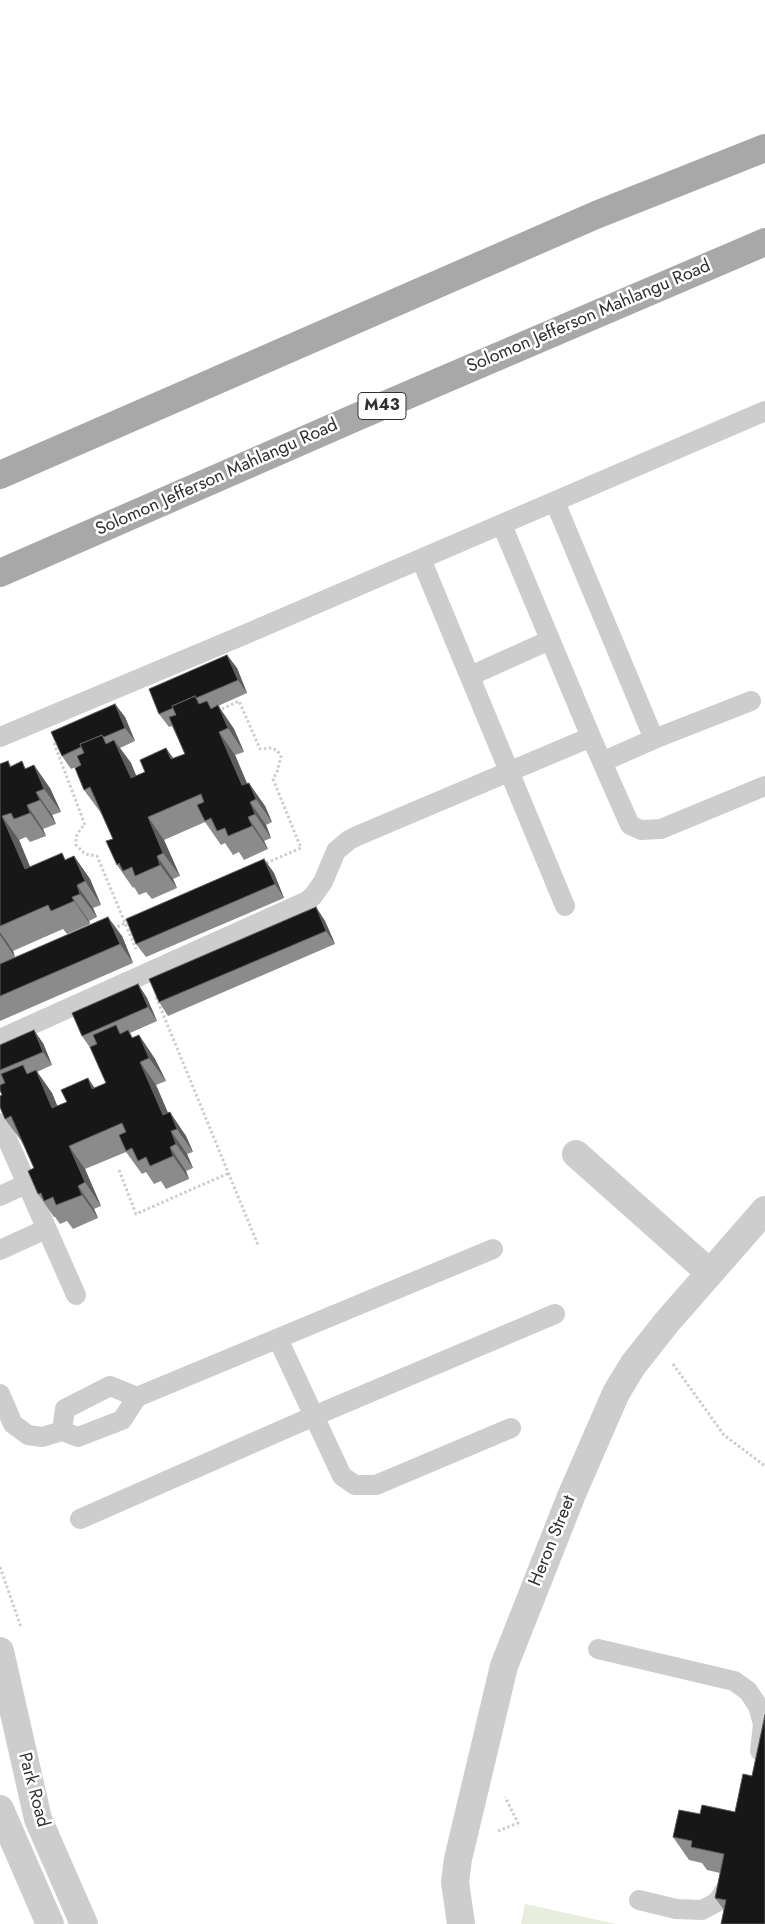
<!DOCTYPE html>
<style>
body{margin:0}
canvas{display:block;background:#fff}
</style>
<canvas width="765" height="1924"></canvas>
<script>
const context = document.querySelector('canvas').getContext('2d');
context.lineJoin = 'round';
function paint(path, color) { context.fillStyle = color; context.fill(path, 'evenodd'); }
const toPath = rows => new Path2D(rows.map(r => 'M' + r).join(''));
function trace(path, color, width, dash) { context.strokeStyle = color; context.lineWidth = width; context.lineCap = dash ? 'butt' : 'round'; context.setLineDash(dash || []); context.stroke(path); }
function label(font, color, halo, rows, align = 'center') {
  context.font = font + ' Jost,sans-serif'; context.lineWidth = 5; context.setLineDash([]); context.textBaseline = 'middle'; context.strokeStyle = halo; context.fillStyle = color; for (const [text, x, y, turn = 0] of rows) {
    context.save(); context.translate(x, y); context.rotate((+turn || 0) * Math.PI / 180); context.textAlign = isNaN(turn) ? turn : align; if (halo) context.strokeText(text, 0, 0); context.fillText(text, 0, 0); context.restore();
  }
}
paint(toPath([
 [525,1904,616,1924,521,1924]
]), '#e7eedd');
trace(toPath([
 [222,709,239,701,260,749,270,748,277,750,281,757,277,772,273,779,301,848,264,864],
 [54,743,85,825,81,828,76,837,76,845,85,854,97,856,136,949],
 [113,929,125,923],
 [156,997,258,1245],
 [119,1170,136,1214,229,1173],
 [673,1364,724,1435,765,1466],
 [0,1567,21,1627],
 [498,1831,518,1823,505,1797]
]), '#cdcdcd', 3, [2.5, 2.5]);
trace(toPath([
 [555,502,654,739,751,701],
 [502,525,591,737,630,825,641,830,661,829,765,786],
 [421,559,565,906],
 [470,676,550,640],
 [0,737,239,637,765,411],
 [602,762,654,739],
 [0,1039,307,901,313,896,323,882,336,851,349,840,357,836,591,737],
 [0,1123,76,1295],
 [0,1196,26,1184],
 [0,1250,46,1229],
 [278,1339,342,1476,355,1485,376,1485,511,1428],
 [0,1394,13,1424,28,1435,42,1437,62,1431,78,1437,122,1420,137,1397,493,1249],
 [62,1431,65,1409,110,1386,137,1397],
 [80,1519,314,1416,555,1314],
 [598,1649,734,1681,748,1691,758,1706,763,1724,760,1751],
 [639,1900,676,1909,702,1910,717,1902,726,1889,731,1877]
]), '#cdcdcd', 20);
trace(toPath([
 [576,1154,710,1273],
 [0,1651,38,1819,84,1924],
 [0,1809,50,1924],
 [461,1924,455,1882,458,1859,504,1666,572,1494,616,1393,633,1365,667,1322,765,1210]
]), '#cdcdcd', 28);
trace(toPath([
 [0,475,596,215,765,148],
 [0,573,359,416,765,242]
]), '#a8a8a8', 28);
paint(toPath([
 [227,655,237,668,247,693,218,706,234,729,244,752,235,755,247,783,265,806,272,822,266,825,271,838,264,841,268,849,244,860,239,852,233,855,225,843,221,845,205,822,164,840,180,876,173,879,177,888,152,899,146,892,139,895,134,887,133,888,117,865,113,839,101,813,84,790,81,765,71,769,62,756,115,704,125,717,135,741,120,748,131,763,136,776,145,772,166,748,173,759,185,754,172,726,169,727,159,714],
 [8,761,11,766,27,768,50,788,61,812,52,815,56,824,43,829,46,836,30,842,26,837,19,840,30,867,66,860,74,856,90,879,101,905,93,908,97,917,89,921,90,924,67,934,63,929,13,951,15,957,122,936,133,963,0,1021,0,764],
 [264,859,274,873,284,898,146,957,136,944],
 [316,907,325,921,335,944,168,1016,159,1002],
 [138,984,147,998,157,1021,130,1033,133,1038,139,1035,155,1059,166,1081,156,1085,168,1113,186,1136,193,1152,187,1154,193,1168,186,1171,189,1179,166,1189,161,1181,154,1184,146,1172,142,1174,126,1152,85,1169,101,1206,94,1209,98,1218,73,1229,67,1221,60,1224,55,1217,54,1217,38,1194,34,1168,22,1142,5,1119,2,1095,0,1090,0,1045,43,1043,52,1065,37,1072,52,1093,57,1106,67,1102,106,1083,91,1049,82,1036],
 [752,1776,724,1910,715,1898,720,1873,707,1870,702,1863,689,1860,673,1837,700,1814,735,1812]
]), '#8b8b8b');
paint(toPath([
 [227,655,237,668,247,693,238,680],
 [115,704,125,717,135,741,125,728],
 [218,705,234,729,244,752,228,728],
 [219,732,235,755,254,800,242,785],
 [114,740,131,763,147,802,131,778],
 [166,748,183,772,171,759],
 [34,765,50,788,61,812,44,789],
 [249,783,265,806,272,822,256,799],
 [36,792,52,815,56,824,40,800],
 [250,802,266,825,271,838,255,814],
 [27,805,43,829,46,836,30,813],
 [2,816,19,840,41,893,25,869],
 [148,817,164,840,180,876,163,853],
 [248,817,264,841,268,849,252,826],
 [74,856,90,879,101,905,85,881],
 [157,856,173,879,177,888,160,865],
 [264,859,274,873,284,898,275,884],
 [77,885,93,908,97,917,80,894],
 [72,897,89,921,90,924,74,901],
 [316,907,325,921,335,944,326,931],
 [108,917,122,936,133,963,120,944],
 [0,932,13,951,15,957,0,935],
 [138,984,147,998,157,1021,148,1007],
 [34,1030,43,1043,52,1065,43,1052],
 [139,1035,155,1059,166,1081,149,1058],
 [140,1062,156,1085,175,1129,163,1115],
 [36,1070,52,1093,68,1131,52,1108],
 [88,1078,104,1102,92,1089],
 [170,1112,186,1136,193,1152,177,1129],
 [171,1131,187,1154,193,1168,176,1144],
 [69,1146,85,1169,101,1206,85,1182],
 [170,1147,186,1171,189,1179,173,1156],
 [78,1186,94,1209,98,1218,82,1195]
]), '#5d5d5d');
const building = toPath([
 [227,655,238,680,196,698,195,696,172,706,173,708,159,714,149,689,227,655],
 [195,696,199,704,207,701,211,709,218,705,228,728,219,732,242,785,249,783,256,799,250,802,255,814,248,817,252,826,228,836,225,828,217,831,211,818,205,821,197,805,204,802,201,794,148,817,163,853,157,856,160,865,135,876,132,867,123,871,119,863,117,865,106,841,113,839,90,787,84,790,75,768,81,765,77,756,84,753,80,744,102,735,106,744,114,740,131,778,145,772,140,760,166,748,171,759,185,754,169,717,176,715,172,706,195,696],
 [115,704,125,728,104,737,102,735,80,744,81,747,62,756,51,732,115,704],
 [8,761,10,767,22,761,25,769,34,765,44,789,36,792,40,800,27,805,30,813,14,819,11,813,2,816,25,869,62,853,65,860,74,856,85,881,77,885,80,894,72,897,74,901,51,911,48,905,0,926,0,764,8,761],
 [264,859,275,884,136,944,126,919,264,859],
 [316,907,326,931,159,1002,149,979,316,907],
 [108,917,120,944,0,996,0,964,108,917],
 [138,984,148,1007,82,1036,72,1013,138,984],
 [116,1025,120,1034,128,1030,132,1038,139,1035,149,1058,140,1062,163,1115,170,1112,177,1129,171,1131,176,1144,170,1147,173,1156,150,1166,146,1157,138,1161,132,1148,126,1151,119,1135,126,1132,122,1123,69,1146,85,1182,78,1186,82,1195,56,1205,53,1197,44,1201,41,1193,38,1194,28,1171,34,1168,11,1116,5,1119,0,1107,0,1096,2,1095,0,1090,0,1085,5,1083,1,1074,23,1065,27,1074,36,1070,52,1108,67,1102,61,1090,88,1078,92,1089,106,1083,90,1047,97,1044,93,1035,116,1025],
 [34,1030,43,1052,0,1070,0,1045,34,1030],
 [765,1715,765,1924,721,1924,726,1900,715,1898,724,1854,691,1847,692,1841,673,1837,679,1810,700,1814,702,1805,735,1812,743,1774,752,1776,765,1715]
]);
paint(building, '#171717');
trace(building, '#5d5d5d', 1);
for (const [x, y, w] of [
 [382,406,48]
]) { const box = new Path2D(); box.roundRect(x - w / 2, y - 13.5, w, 27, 4); context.fillStyle = '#fff'; context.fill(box); trace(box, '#303030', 1); }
label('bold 16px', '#303030', null, [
 ["M43",382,406]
]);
label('18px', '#303030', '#fff', [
 ["Solomon Jefferson Mahlangu Road",589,317,-23],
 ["Solomon Jefferson Mahlangu Road",217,478,-24],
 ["Heron Street",553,1541,-68],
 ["Park Road",33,1790,75]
]);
</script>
